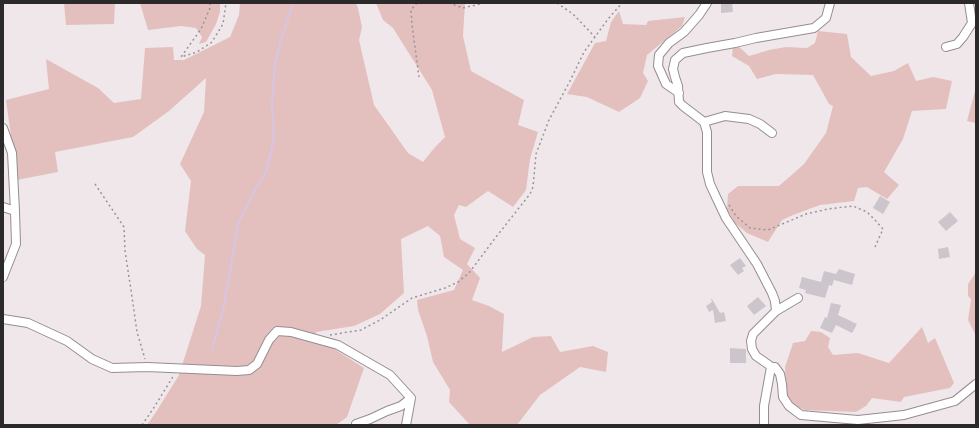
<!DOCTYPE html>
<style>
body{margin:0}
#map{position:relative;width:979px;height:428px;overflow:hidden;background:#f0e7eb;font-family:"Sofia Sans Condensed",sans-serif}
canvas{display:block}
.frame{position:absolute;inset:0;border:4px solid #2c292b;pointer-events:none}
</style>
<div id="map">
<canvas width="979" height="428"></canvas>
<div class="frame"></div>
</div>
<script>
const context = document.querySelector('canvas').getContext('2d');
context.lineJoin = 'round';
function paint(path, color) { context.fillStyle = color; context.fill(path, 'evenodd'); }
const toPath = rows => new Path2D(rows.map(r => 'M' + r).join(''));
function trace(path, color, width, dash) { context.strokeStyle = color; context.lineWidth = width; context.lineCap = dash ? 'butt' : 'round'; context.setLineDash(dash || []); context.stroke(path); }
paint(toPath([
 [64,3,115,3,114,24,66,25],
 [140,3,220,3,220,12,216,24,206,42,199,44,202,37,196,28,181,26,148,30],
 [240,3,356,3,358,8,362,27,359,40,374,105,408,153,423,162,435,147,445,137,432,90,393,28,383,20,376,3,465,3,463,36,471,71,524,100,518,125,538,132,530,159,526,190,513,207,488,191,466,207,459,205,454,215,460,239,475,248,467,264,480,278,472,300,489,306,504,314,502,352,533,337,551,336,560,352,593,346,608,352,606,372,580,367,540,395,517,425,470,425,449,402,450,390,433,362,427,336,418,310,417,300,454,290,463,270,444,257,440,236,428,226,401,239,404,293,380,314,354,326,316,332,314,343,333,348,364,368,347,417,336,425,147,425,156,412,179,375,201,306,205,255,197,249,185,231,191,181,180,164,204,112,206,78,169,111,133,137,55,152,58,172,17,180,6,100,49,89,46,59,98,88,114,103,141,99,145,48,173,47,174,60,184,60,230,37,239,15],
 [619,11,623,24,646,25,648,21,685,17,682,26,647,55,643,73,648,81,640,98,619,112,587,97,567,94,595,43,606,41,611,22],
 [818,31,847,34,851,57,871,76,894,71,908,63,916,81,933,77,952,81,946,109,912,111,903,139,884,172,899,185,887,199,867,187,858,188,854,201,820,205,793,215,782,220,768,242,747,233,735,223,727,209,728,194,738,186,779,186,804,164,826,133,833,106,829,104,813,75,776,74,757,79,749,66,732,56,733,48,738,46,749,56,769,50,786,47,807,48,815,43],
 [976,87,976,123,967,121],
 [976,272,976,336,968,320,971,299,968,296,968,284],
 [922,327,928,343,935,338,954,383,950,388,904,397,901,402,872,398,866,406,856,412,805,410,792,404,786,393,785,367,793,343,805,341,811,331,821,332,830,338,828,347,833,355,858,353,889,363]
]), '#e3c0be');
trace(toPath([
 [212,349,223,311,238,224,251,197,267,170,274,138,272,105,275,65,281,39,293,3]
]), '#d6c5e6', 2);
paint(toPath([
 [721,3,732,3,733,12,721,13],
 [880,196,890,202,883,214,873,208],
 [950,212,958,221,946,231,938,222],
 [948,247,950,257,939,259,938,249],
 [740,258,746,266,742,268,744,271,738,275,730,265],
 [839,269,855,274,852,285,834,280,832,286,829,285,825,298,805,293,806,290,799,288,802,277,821,282,824,271,836,274],
 [758,297,766,306,754,315,747,306],
 [711,299,712,299,720,313,724,312,726,321,715,323,713,310,709,312,706,306,712,302],
 [831,303,841,305,838,315,857,324,852,333,836,325,832,333,820,328,825,317,827,318],
 [730,348,746,349,746,363,730,363]
]), '#ccc5cc');
const street = toPath([
 [946,47,957,44,963,37,972,23,969,3],
 [679,93,666,84,658,66,659,55,669,43,684,32,699,15,707,3],
 [704,122,725,116,749,119,760,124,772,133],
 [3,128,12,153,15,211,16,244,3,277],
 [3,207,15,211],
 [776,311,798,298],
 [3,319,28,323,67,341,92,359,112,368,147,367,237,371,249,370,257,364,269,340,277,331,291,332,338,345,390,375,411,398,406,425],
 [771,367,769,365,756,356,752,349,751,341,753,334,776,311,775,301,772,293,757,264,726,218,716,197,710,184,707,172,707,132,704,122,683,106,679,102,678,86,675,77,673,69,675,60,683,53,707,48,735,43,756,38,814,28,826,18,830,3],
 [356,424,370,419,387,411,401,406,411,398],
 [764,425,764,406,771,367,775,367,780,374,782,384,783,397,789,406,801,415,858,420,904,415,955,401,976,384]
]);
trace(street, '#958d91', 10);
trace(toPath([
 [210,3,210,8,201,29,181,57,197,52,212,42,223,24,226,3],
 [417,3,411,10,412,25,419,77],
 [449,3,463,8,484,3],
 [557,3,573,14,595,37],
 [95,184,124,227,125,251,131,290,137,332,145,359],
 [729,205,736,216,750,228,768,230,806,214,828,209,853,206,867,212,875,220,883,229,875,247],
 [330,335,361,330,380,320,412,298,445,288,458,282,469,273,496,237,530,194,533,187,536,154,549,120,570,81,584,52,608,19,622,3],
 [142,425,153,409,174,375]
]), '#999396', 1.5, [2, 3]);
trace(street, '#fff', 8);
</script>
